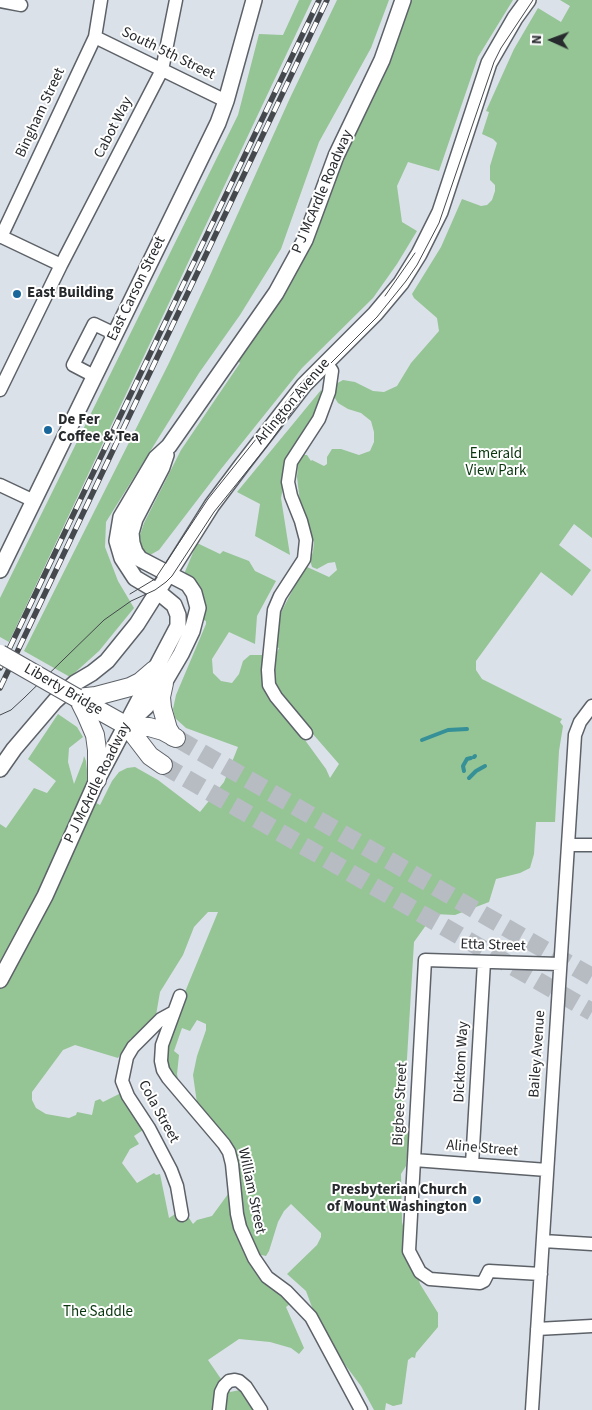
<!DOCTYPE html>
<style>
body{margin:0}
#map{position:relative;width:592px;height:1410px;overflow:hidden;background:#dbe1e9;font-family:"Source Sans 3",sans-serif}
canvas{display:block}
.north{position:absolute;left:527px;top:15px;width:50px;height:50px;-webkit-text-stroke:4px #fff;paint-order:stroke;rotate:272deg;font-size:14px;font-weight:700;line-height:20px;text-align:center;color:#272a2d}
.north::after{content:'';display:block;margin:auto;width:18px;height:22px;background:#272a2d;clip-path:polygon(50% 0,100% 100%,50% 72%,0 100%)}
</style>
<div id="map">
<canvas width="592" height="1410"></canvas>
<div class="north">N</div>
</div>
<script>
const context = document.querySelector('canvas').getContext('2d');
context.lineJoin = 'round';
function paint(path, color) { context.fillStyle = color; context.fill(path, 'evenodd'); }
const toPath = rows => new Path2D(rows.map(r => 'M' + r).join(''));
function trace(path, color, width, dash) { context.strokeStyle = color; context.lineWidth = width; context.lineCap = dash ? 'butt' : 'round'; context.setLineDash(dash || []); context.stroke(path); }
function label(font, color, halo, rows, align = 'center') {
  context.font = font + ' "Source Sans 3",sans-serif'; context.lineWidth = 4; context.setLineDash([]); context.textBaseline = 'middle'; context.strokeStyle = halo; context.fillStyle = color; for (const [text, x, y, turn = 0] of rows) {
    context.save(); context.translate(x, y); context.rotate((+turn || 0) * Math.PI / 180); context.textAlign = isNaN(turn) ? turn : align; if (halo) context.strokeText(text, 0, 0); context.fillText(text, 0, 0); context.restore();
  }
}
paint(toPath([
 [299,0,312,0,9,642,0,637,0,598,238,115,259,34,283,35],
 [337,0,389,0,371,48,319,142,281,249,240,315,199,373,106,522,105,547,118,581,134,608,99,651,70,677,24,651,168,365,207,282,290,98],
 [411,0,513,0,478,57,439,171,408,162,397,186,402,222,417,231,397,264,373,298,302,368,221,469,159,550,150,555,144,551,141,544,140,535,144,523,181,450,240,363,237,360,279,299,310,247,340,165,391,54],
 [560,0,592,0,592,538,574,524,559,545,591,570,572,596,541,572,476,661,476,670,482,679,562,719,560,722,563,726,559,751,555,822,536,822,534,854,530,868,520,873,496,879,489,902,455,915,434,914,414,942,403,1125,409,1135,406,1166,401,1174,402,1222,420,1284,438,1313,438,1327,416,1353,415,1358,412,1357,408,1360,402,1404,393,1406,386,1403,385,1410,374,1410,361,1386,322,1334,306,1291,287,1274,317,1245,321,1237,321,1233,291,1204,284,1211,278,1222,269,1251,266,1256,257,1254,281,1296,290,1304,286,1307,304,1348,299,1354,291,1348,270,1342,239,1339,208,1360,230,1392,240,1390,254,1410,0,1410,0,824,6,828,34,788,47,793,56,781,28,759,58,714,77,727,83,737,69,748,68,762,74,784,83,761,84,756,86,761,88,779,83,796,100,805,112,781,119,772,127,768,135,767,158,780,200,812,224,782,238,747,186,728,175,718,173,709,176,695,206,624,206,621,196,617,182,579,197,543,220,554,223,551,249,561,255,571,276,581,257,616,255,644,229,632,212,659,213,673,221,681,232,683,239,674,243,661,250,655,264,655,274,658,279,648,272,646,274,626,305,566,329,577,337,570,335,562,328,563,317,569,312,567,310,560,313,552,314,542,313,540,304,535,297,477,298,463,303,455,307,455,311,461,312,460,324,466,327,464,327,457,332,449,341,449,359,455,370,451,374,442,374,432,371,421,361,413,348,409,338,403,333,395,334,385,343,380,355,382,373,391,384,392,397,386,411,363,439,331,437,318,414,298,412,294,441,247,462,199,481,206,487,205,492,200,495,191,495,185,490,180,490,166,497,143,493,139,482,134,489,112,486,111,514,49,538,8,561,22,570,6],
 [312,733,339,764,330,778,326,769,302,736],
 [208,912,218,912,180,1004,165,1055,170,1075,179,1085,177,1074,179,1055,174,1051,182,1028,190,1031,197,1020,206,1024,206,1030,197,1056,193,1075,197,1103,235,1163,231,1190,212,1216,197,1220,193,1224,183,1209,169,1218,160,1174,156,1175,154,1173,137,1183,122,1163,130,1149,139,1144,134,1136,143,1130,121,1093,103,1102,100,1099,95,1101,92,1115,77,1112,76,1115,69,1118,46,1114,36,1108,32,1100,32,1092,63,1050,75,1045,118,1058,131,1038,133,1038,156,1015,160,992,183,955,194,927],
 [321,390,323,400,286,472,281,498,290,555,255,536,260,504,237,492]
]), '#95c495');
trace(toPath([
 [422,740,448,730,467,729],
 [474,757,475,756],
 [464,771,463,766,467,759,471,758],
 [469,778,476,771,485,766]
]), '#369097', 4);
trace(toPath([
 [178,739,592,977],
 [163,765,592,1012]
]), '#b7bcc3', 18, [18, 9]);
const minor = toPath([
 [0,1,21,5],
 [95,37,226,101],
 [0,236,61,265],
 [1,237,95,37,101,0],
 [94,376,73,365,94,324,115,334],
 [0,390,61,265,162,70,176,0],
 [0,485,34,501],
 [306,733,276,697,269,685,268,670,274,610,280,596,304,559,306,540,301,521,291,496,288,482,291,462,319,419,329,392,332,371,326,362],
 [568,845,592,845],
 [180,996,162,1045,161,1061,163,1070,168,1078,224,1144,229,1152,232,1164,237,1214,240,1227,254,1258,267,1277,286,1291,311,1317,361,1410],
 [172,1013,161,1019,133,1047,127,1057,122,1081,128,1096,149,1128,171,1170,177,1186,182,1215],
 [414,1160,547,1170],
 [472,1164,484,962],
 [543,1241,592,1244],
 [541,1274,489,1271,484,1281,480,1283,430,1279,420,1272,409,1251,425,960,560,964],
 [537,1329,592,1326],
 [219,1410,221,1392,224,1386,229,1381,235,1380,239,1381,246,1387,261,1410],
 [532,1410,575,735,580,722,592,706]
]);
const major = toPath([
 [0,570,218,123,226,101,254,0],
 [134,718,146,707,164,683,181,654,192,631,198,608,194,593,188,584,140,559,135,552,132,543,131,533,135,519,162,467,166,455],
 [0,769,14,749,55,701,75,683,92,673,107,661,137,624,212,505,242,465,304,385,375,314,401,283,419,254,440,212,489,63,515,18,528,0],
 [0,980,45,896,97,780,178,626,178,615,174,605,157,591,135,578,122,558,117,541,121,517,156,458,169,446,276,293,305,240,336,156,382,60,403,0]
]);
const highway = toPath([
 [164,683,161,697,162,708,168,729,173,737],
 [77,698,127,726,150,756,163,765],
 [77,698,96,696,130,687,140,682,154,670],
 [78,698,86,714,95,735,97,750,97,780],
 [127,726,149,727,163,731,176,738]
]);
trace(minor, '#5d6269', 15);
trace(major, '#5d6269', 18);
trace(highway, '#5d6269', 20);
trace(minor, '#fff', 12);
trace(major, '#fff', 15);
trace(highway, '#fff', 18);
trace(toPath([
 [385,296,415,253],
 [130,594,155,579,208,499,301,383,319,364],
 [0,715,11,710,24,698,104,620,131,601,155,590,166,582,172,576,214,512,268,445,316,378,377,317,406,281,417,265,439,223,494,62,501,48,533,0]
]), '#45494d', 1);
const rail = toPath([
 [0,668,319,0],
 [0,688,327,0]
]);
trace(rail, '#45494d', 5.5);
trace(rail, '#fff', 4, [11]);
const highwayBridge = toPath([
 [0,654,77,698]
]);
trace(highwayBridge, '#5d6269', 20, []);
trace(highwayBridge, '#fff', 18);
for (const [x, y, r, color] of [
 [17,294,5,"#1a689b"],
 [48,430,5,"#1a689b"],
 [477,1200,5,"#1a689b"]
]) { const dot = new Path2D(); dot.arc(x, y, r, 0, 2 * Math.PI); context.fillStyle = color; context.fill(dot); trace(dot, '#fff', 2); }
label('15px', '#272a2d', '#fff', [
 ["South 5th Street",168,54,26],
 ["Bingham Street",41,113,-65],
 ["Cabot Way",114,128,-63],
 ["P J McArdle Roadway",323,192,-67],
 ["East Carson Street",137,289,-64],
 ["Arlington Avenue",293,402,-50],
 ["Liberty Bridge",63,690,30],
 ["P J McArdle Roadway",98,783,-64],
 ["Etta Street",493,946,2],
 ["Bailey Avenue",538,1054,-86],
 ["Dicktom Way",462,1062,-87],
 ["Bigbee Street",401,1104,-87],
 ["Cola Street",158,1112,61],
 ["Aline Street",482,1149,5],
 ["William Street",251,1191,78]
]);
label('bold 15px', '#272a2d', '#fff', [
 ["East Building",27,294],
 ["De Fer",58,421],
 ["Coffee & Tea",58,438],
 ["Presbyterian Church",467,1191,"right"],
 ["of Mount Washington",467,1208,"right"]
], 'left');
label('15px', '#08360d', '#fff', [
 ["Emerald",496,455],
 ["View Park",496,472],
 ["The Saddle",98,1313]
]);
</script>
